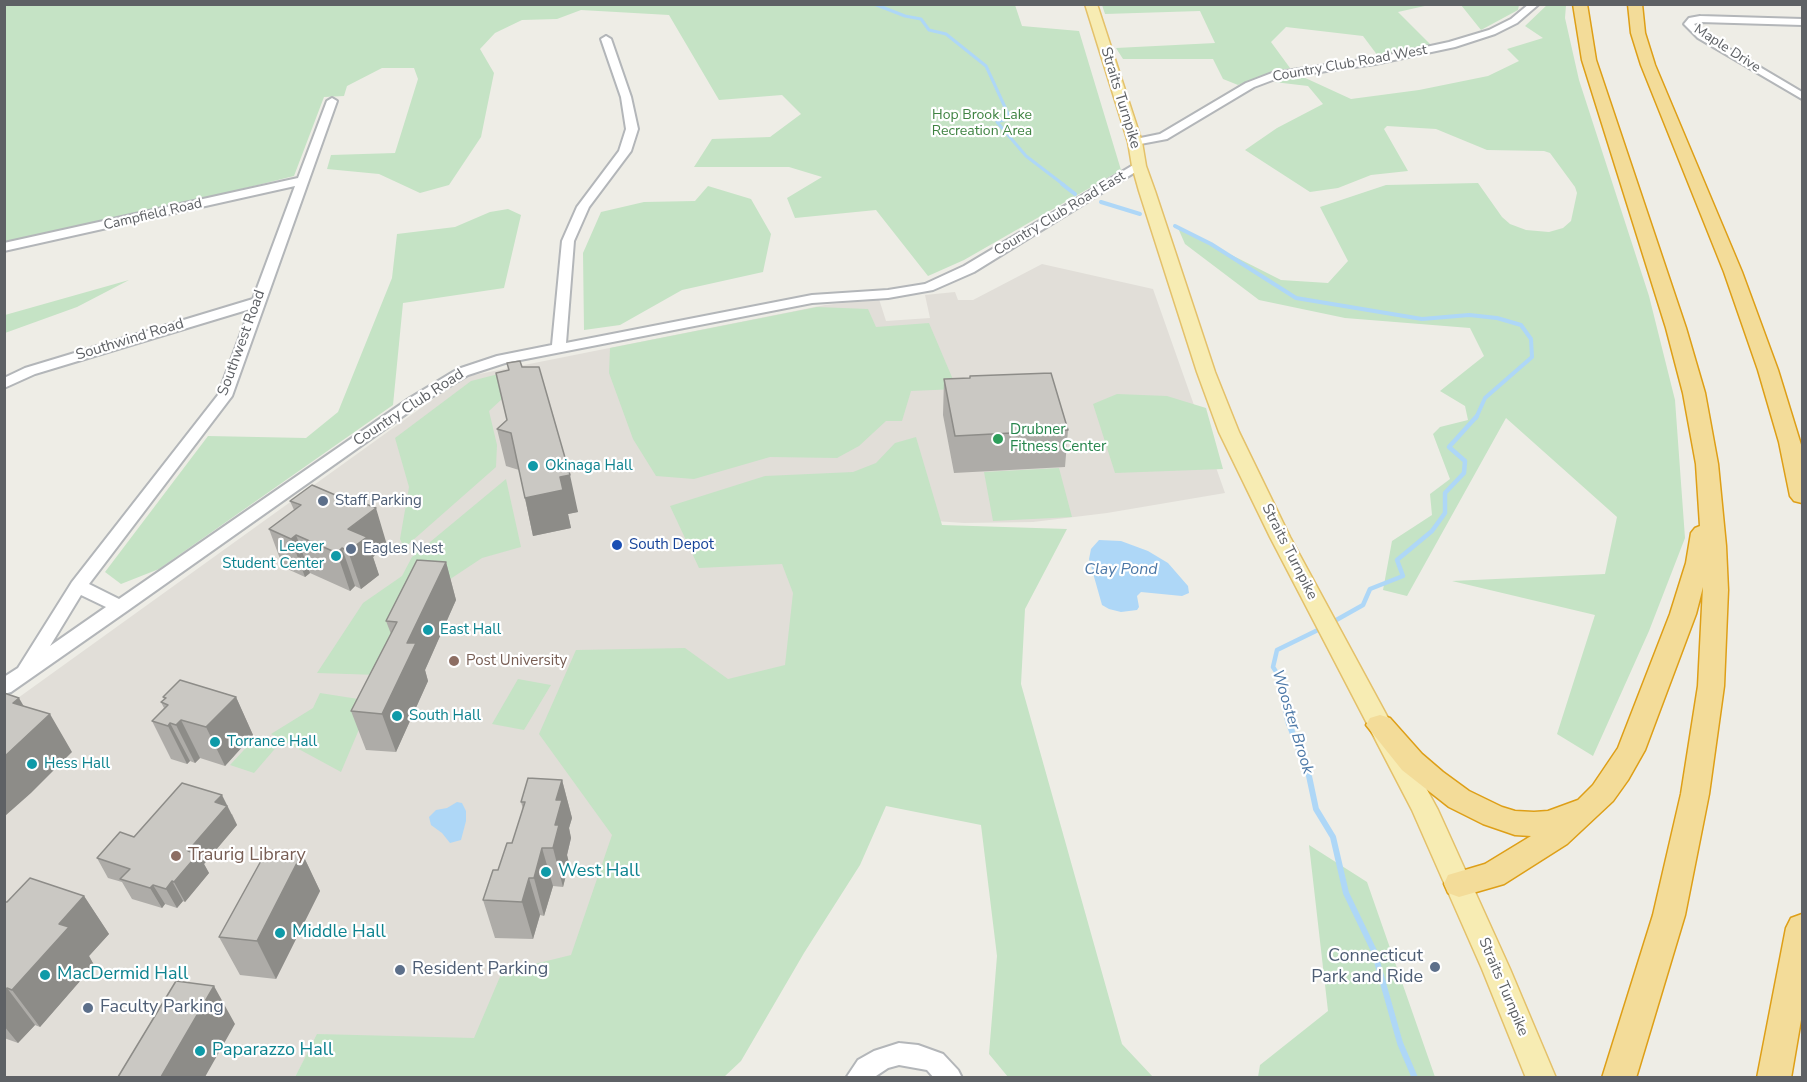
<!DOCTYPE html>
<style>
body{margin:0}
#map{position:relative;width:1807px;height:1082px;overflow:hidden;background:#eeede6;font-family:"Nunito Sans",sans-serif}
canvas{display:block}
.frame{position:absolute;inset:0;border:6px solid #5e6165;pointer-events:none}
</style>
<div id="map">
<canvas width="1807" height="1082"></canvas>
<div class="frame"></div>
</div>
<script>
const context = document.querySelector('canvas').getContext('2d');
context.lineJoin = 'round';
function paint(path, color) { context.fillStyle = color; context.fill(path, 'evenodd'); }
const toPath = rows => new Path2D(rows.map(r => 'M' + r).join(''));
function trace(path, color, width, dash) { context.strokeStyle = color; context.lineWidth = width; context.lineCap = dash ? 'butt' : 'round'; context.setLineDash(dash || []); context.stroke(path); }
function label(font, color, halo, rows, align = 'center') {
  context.font = font + ' "Nunito Sans",sans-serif'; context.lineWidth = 4.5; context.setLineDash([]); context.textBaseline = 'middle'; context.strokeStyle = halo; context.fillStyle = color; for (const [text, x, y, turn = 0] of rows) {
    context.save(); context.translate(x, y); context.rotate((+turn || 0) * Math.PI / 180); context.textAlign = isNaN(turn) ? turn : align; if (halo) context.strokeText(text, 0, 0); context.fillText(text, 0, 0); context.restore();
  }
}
paint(toPath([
 [1042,264,1153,289,1225,493,1107,513,1033,522,964,523,892,518,552,1061,318,1034,295,1077,5,1077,4,708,464,377,825,305,879,299,886,321,930,318,925,295,955,292,958,300,973,300]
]), '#e1ded8');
paint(toPath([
 [1548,4,1566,5,1565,18,1579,80,1649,296,1675,400,1685,538,1649,631,1593,756,1557,734,1595,615,1452,581,1605,574,1617,517,1506,418,1407,596,1383,590,1392,541,1432,515,1430,494,1450,479,1433,434,1440,427,1468,420,1465,406,1440,391,1484,356,1470,328,1345,318,1259,300,1185,244,1178,228,1281,280,1328,283,1348,261,1320,207,1386,185,1478,183,1502,217,1510,224,1526,230,1549,232,1563,228,1571,221,1577,193,1575,187,1550,153,1544,151,1487,150,1436,129,1387,126,1384,129,1408,171,1371,175,1338,188,1310,192,1245,150,1277,128,1323,104,1308,86,1274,82,1301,76,1351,99,1419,90,1488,76,1519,61,1507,49,1543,38,1525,26],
 [4,5,1015,5,1022,26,1079,31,1121,170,964,260,928,276,876,210,795,218,787,198,822,177,789,167,694,167,712,139,770,137,801,114,782,95,719,100,669,15,581,10,557,19,522,20,495,33,480,49,494,73,481,137,449,185,420,193,379,174,327,169,331,155,395,153,418,79,414,68,382,68,347,86,344,96,324,97,294,176,137,215,5,243],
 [1102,5,1429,5,1398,12,1431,45,1378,56,1363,36,1286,27,1271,42,1290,68,1269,73,1238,85,1223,79,1213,59,1123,59,1116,48,1215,43,1200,11,1105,14],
 [1461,5,1519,5,1518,10,1481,30],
 [708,186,751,199,771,234,763,272,682,290,620,325,584,330,583,253,601,212,644,202,695,201],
 [508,209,521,215,504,288,403,303,393,405,159,569,121,584,105,572,208,436,306,438,338,412,392,278,397,234,455,227,490,212],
 [129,280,77,307,5,333,5,315],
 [817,307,868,309,876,327,929,323,957,389,911,391,902,421,886,421,859,446,837,458,770,457,694,479,656,476,633,439,609,373,610,348],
 [514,370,516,386,489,411,497,445,496,467,404,548,400,539,409,487,395,438,471,381],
 [1117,394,1167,396,1206,408,1223,469,1115,473,1093,404],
 [916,437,942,525,1067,529,1025,609,1021,684,1122,1044,1153,1077,1008,1077,989,1054,997,956,981,825,886,806,860,865,804,953,741,1061,724,1077,295,1077,317,1034,474,1038,502,972,571,955,612,835,539,734,576,650,685,648,728,679,785,665,793,593,782,564,699,568,670,506,765,476,853,472,876,463,895,443],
 [1059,468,1072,517,993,521,984,472],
 [506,479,521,547,482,558,420,599,378,675,317,673,363,603,402,576,412,557],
 [518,679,551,685,524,730,492,724],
 [320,693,371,701,341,772,271,734,313,708],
 [255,738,279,744,254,773,230,765],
 [1309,845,1367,882,1435,1077,1258,1077,1260,1065,1328,1011]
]), '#c5e3c5');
paint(toPath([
 [1099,540,1121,541,1148,551,1168,563,1188,586,1189,593,1182,596,1141,592,1137,596,1139,607,1137,610,1121,612,1109,609,1102,605,1089,559,1091,549],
 [457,802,462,803,466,811,466,821,461,840,450,843,442,833,431,825,429,817,436,810,447,808]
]), '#aed7f7');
trace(toPath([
 [874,4,905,16,921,19,929,30,946,34,986,66,1010,118,997,122,1026,156,1064,185]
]), '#aed7f7', 3);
trace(toPath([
 [1062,184,1075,194],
 [1101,202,1140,214],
 [1175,226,1211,244,1296,298,1422,319,1469,315,1497,318,1521,325,1531,339,1532,357,1485,398,1476,418]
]), '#aed7f7', 4);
trace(toPath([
 [1331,623,1363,605,1370,589,1403,576,1397,560,1432,531,1445,513,1445,493,1464,473,1465,461,1449,447,1477,416],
 [1287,712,1282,681,1273,667,1277,650,1324,627]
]), '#aed7f7', 4.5);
trace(toPath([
 [1286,710,1288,721,1309,776,1316,809,1333,837,1346,893,1374,951,1400,1043,1415,1078]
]), '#aed7f7', 6);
const minor = toPath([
 [1529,4,1539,4,1517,23,1495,34,1455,47,1375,64,1278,78,1254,87,1167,139,1135,145,1129,142,1131,140,1160,134,1246,83,1272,73,1375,58,1449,42,1489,30,1511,19,1529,4],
 [1700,16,1802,19,1802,25,1700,22,1694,24,1704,34,1802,92,1802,99,1698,38,1684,24,1689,18,1700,16],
 [606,36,611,39,631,97,638,129,631,151,589,207,574,241,566,343,812,295,888,290,925,284,964,266,1135,164,1139,163,1145,166,974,272,933,290,888,298,812,303,505,363,468,375,420,404,127,611,11,692,4,694,4,677,18,668,72,582,218,395,250,309,35,374,4,388,4,378,25,368,253,299,295,186,4,251,4,243,298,178,327,101,332,98,337,101,232,396,89,584,119,599,410,398,458,369,497,356,552,345,562,241,577,207,619,151,626,129,621,97,601,39,606,36],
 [81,595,106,607,50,646,81,595],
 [899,1043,918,1045,943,1054,958,1070,962,1078,934,1078,927,1070,899,1065,888,1068,873,1078,846,1078,858,1060,874,1051,899,1043]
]);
const major = toPath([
 [1085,4,1097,4,1142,142,1146,166,1155,191,1215,372,1239,432,1290,537,1438,810,1510,969,1556,1078,1526,1078,1482,969,1412,810,1270,537,1219,432,1197,372,1139,191,1132,166,1128,142,1085,4]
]);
const highway = toPath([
 [1573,4,1587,4,1596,60,1686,328,1705,393,1718,464,1726,546,1728,590,1724,686,1709,794,1685,915,1636,1078,1602,1078,1653,915,1681,794,1698,686,1703,587,1696,614,1645,750,1628,780,1613,801,1567,844,1504,884,1459,897,1448,893,1444,884,1448,875,1485,864,1531,836,1515,835,1483,824,1449,807,1402,770,1366,725,1370,718,1380,715,1390,718,1422,754,1443,772,1469,791,1502,807,1515,811,1534,812,1548,811,1578,800,1593,785,1618,748,1670,614,1686,563,1691,533,1695,528,1700,526,1696,464,1683,393,1666,328,1582,60,1573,4],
 [1628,4,1642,4,1645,33,1655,65,1742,272,1778,370,1802,448,1802,503,1794,501,1790,496,1779,442,1758,370,1724,272,1641,65,1631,33,1628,4],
 [1802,914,1802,1014,1791,1078,1757,1078,1786,928,1791,918,1802,914]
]);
trace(minor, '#b3b6b9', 4);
trace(major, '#e4c16a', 3);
trace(highway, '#de9f17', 3);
paint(minor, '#fff');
paint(major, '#f7ecb3');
paint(highway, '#f3dc99');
paint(toPath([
 [522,367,578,512,568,514,571,528,533,536,519,470,506,466,497,429,507,420,508,370],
 [944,379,1068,430,1065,467,954,473,943,415],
 [290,501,387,545,373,557,379,575,361,589,355,586,350,591,310,573,305,577,283,567,269,529,294,510],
 [446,562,456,600,425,670,428,681,396,752,366,750,351,711,391,634,386,621],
 [163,697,236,697,253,735,225,766,200,758,195,763,190,761,187,764,171,759,152,721,164,708,161,702,164,699],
 [562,780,572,818,569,828,571,838,567,855,569,863,563,887,553,886,544,916,540,915,533,939,495,938,483,900,512,843,523,809,521,802],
 [232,814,237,825,204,864,209,873,185,902,183,901,177,908,165,904,162,908,132,899,122,882,108,878,97,858,134,837],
 [302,853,320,891,276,979,240,975,219,937],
 [84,896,109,934,89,956,94,965,40,1027,35,1025,18,1043,4,1038,4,902,7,902]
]), '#aeaca8');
paint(toPath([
 [570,475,578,512,568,514,571,528,533,536,525,498,560,477],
 [376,508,387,545,373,557,379,575,361,589,348,551,348,529],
 [296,535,310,573,305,577,291,539],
 [342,548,355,586,350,591,337,553],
 [446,562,456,600,425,670,428,681,396,752,382,714,407,643],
 [236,697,253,735,225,766,206,727],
 [19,698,36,727,50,714,72,752,31,793,5,816,4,757,13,703],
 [181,720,200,758,195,763,176,725],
 [170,723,190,761,187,764,168,726],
 [562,780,572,818,569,828,571,838,567,855,569,863,563,887,553,848,556,800],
 [222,795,237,825,204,864,209,873,185,902,174,882,188,851,215,802],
 [542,848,553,886,544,916,534,878],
 [302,853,320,891,276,979,257,941],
 [529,878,540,915,533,939,522,902],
 [172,881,183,901,177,908,166,889],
 [153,885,165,904,162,908,150,888],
 [84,896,109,934,89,956,94,965,40,1027,12,990,59,924],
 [214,986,235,1024,205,1077,161,1077],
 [7,988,35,1025,18,1043,4,1026,4,990]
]), '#8d8c88');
const building = toPath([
 [520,361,522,367,539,367,570,475,560,477,563,490,525,498,511,433,497,429,507,420,496,373,509,370,507,363,520,361],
 [1051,373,1068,430,955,436,944,379,970,378,970,376,1051,373],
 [312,485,340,497,343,495,376,508,348,529,367,537,348,551,342,548,337,553,296,535,291,539,269,529,301,505,290,501,312,485],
 [417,560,446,562,407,643,416,643,382,714,351,711,397,622,386,621,417,560],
 [180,680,236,697,206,727,181,720,176,725,170,723,168,726,152,721,168,705,161,702,166,698,163,697,180,680],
 [4,693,19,698,13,703,50,714,4,757,4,693],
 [528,778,562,780,556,800,562,800,555,825,559,825,553,848,542,848,534,878,529,878,522,902,483,900,493,870,498,870,507,843,512,843,525,802,521,802,528,778],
 [182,783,222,795,215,802,227,806,188,851,198,854,174,882,172,881,166,889,153,885,150,888,120,879,130,869,97,858,120,832,134,837,182,783],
 [267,850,302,853,257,941,219,937,267,850],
 [30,878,84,896,59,924,69,927,12,990,7,988,4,990,4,902,7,902,30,878],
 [176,981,214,986,161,1077,118,1077,176,981]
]);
paint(building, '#cac8c3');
trace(building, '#8d8c88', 1.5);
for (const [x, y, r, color] of [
 [998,439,6,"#2e9e5b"],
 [533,466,6,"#0f9aa8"],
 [323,501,6,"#5c6f8a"],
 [617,545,6,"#1a4fb4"],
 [351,549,6,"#5c6f8a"],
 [336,556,6,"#0f9aa8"],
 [428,630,6,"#0f9aa8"],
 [454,661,6,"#8d6e63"],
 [397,716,6,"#0f9aa8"],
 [215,742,6,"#0f9aa8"],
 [32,764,6,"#0f9aa8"],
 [176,856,6,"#8d6e63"],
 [546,872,6,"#0f9aa8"],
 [280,933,6,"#0f9aa8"],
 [1435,967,6,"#5c6f8a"],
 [400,970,6,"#5c6f8a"],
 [45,975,6,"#0f9aa8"],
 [88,1008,6,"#5c6f8a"],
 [200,1051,6,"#0f9aa8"]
]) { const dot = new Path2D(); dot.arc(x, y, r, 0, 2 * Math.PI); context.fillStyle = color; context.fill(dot); trace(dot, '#fff', 2); }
label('14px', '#5e6165', '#fff', [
 ["Maple Drive",1727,49,33],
 ["Country Club Road West",1350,64,-10],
 ["Country Club Road East",1060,214,-31],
 ["Campfield Road",153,215,-13]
]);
label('14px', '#3f8342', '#fff', [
 ["Hop Brook Lake",982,116],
 ["Recreation Area",982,132]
]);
label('15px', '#5e6165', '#fff', [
 ["Straits Turnpike",1120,98,73],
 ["Southwind Road",130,340,-17],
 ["Southwest Road",242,343,-70],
 ["Country Club Road",409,408,-33],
 ["Straits Turnpike",1289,552,63],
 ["Straits Turnpike",1503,987,67]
]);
label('15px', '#27864d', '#fff', [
 ["Drubner",1010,430],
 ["Fitness Center",1010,447]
], 'left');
label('15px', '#0d838f', '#fff', [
 ["Okinaga Hall",545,466],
 ["Leever",324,547,"right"],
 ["Student Center",324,564,"right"],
 ["East Hall",440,630],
 ["South Hall",409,716],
 ["Torrance Hall",227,742],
 ["Hess Hall",44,764]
], 'left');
label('15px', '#4e5e75', '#fff', [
 ["Staff Parking",335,501],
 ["Eagles Nest",363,549]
], 'left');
label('15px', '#164399', '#fff', [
 ["South Depot",629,545]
], 'left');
label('15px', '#785e54', '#fff', [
 ["Post University",466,661]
], 'left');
label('italic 16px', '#4c78a7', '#fff', [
 ["Clay Pond",1121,570],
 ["Wooster Brook",1292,722,73]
]);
label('18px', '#785e54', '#fff', [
 ["Traurig Library",188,856]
], 'left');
label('18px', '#0d838f', '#fff', [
 ["West Hall",558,872],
 ["Middle Hall",292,933],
 ["MacDermid Hall",57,975],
 ["Paparazzo Hall",212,1051]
], 'left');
label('18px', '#4e5e75', '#fff', [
 ["Connecticut",1423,957,"right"],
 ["Park and Ride",1423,978,"right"],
 ["Resident Parking",412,970],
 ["Faculty Parking",100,1008]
], 'left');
</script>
